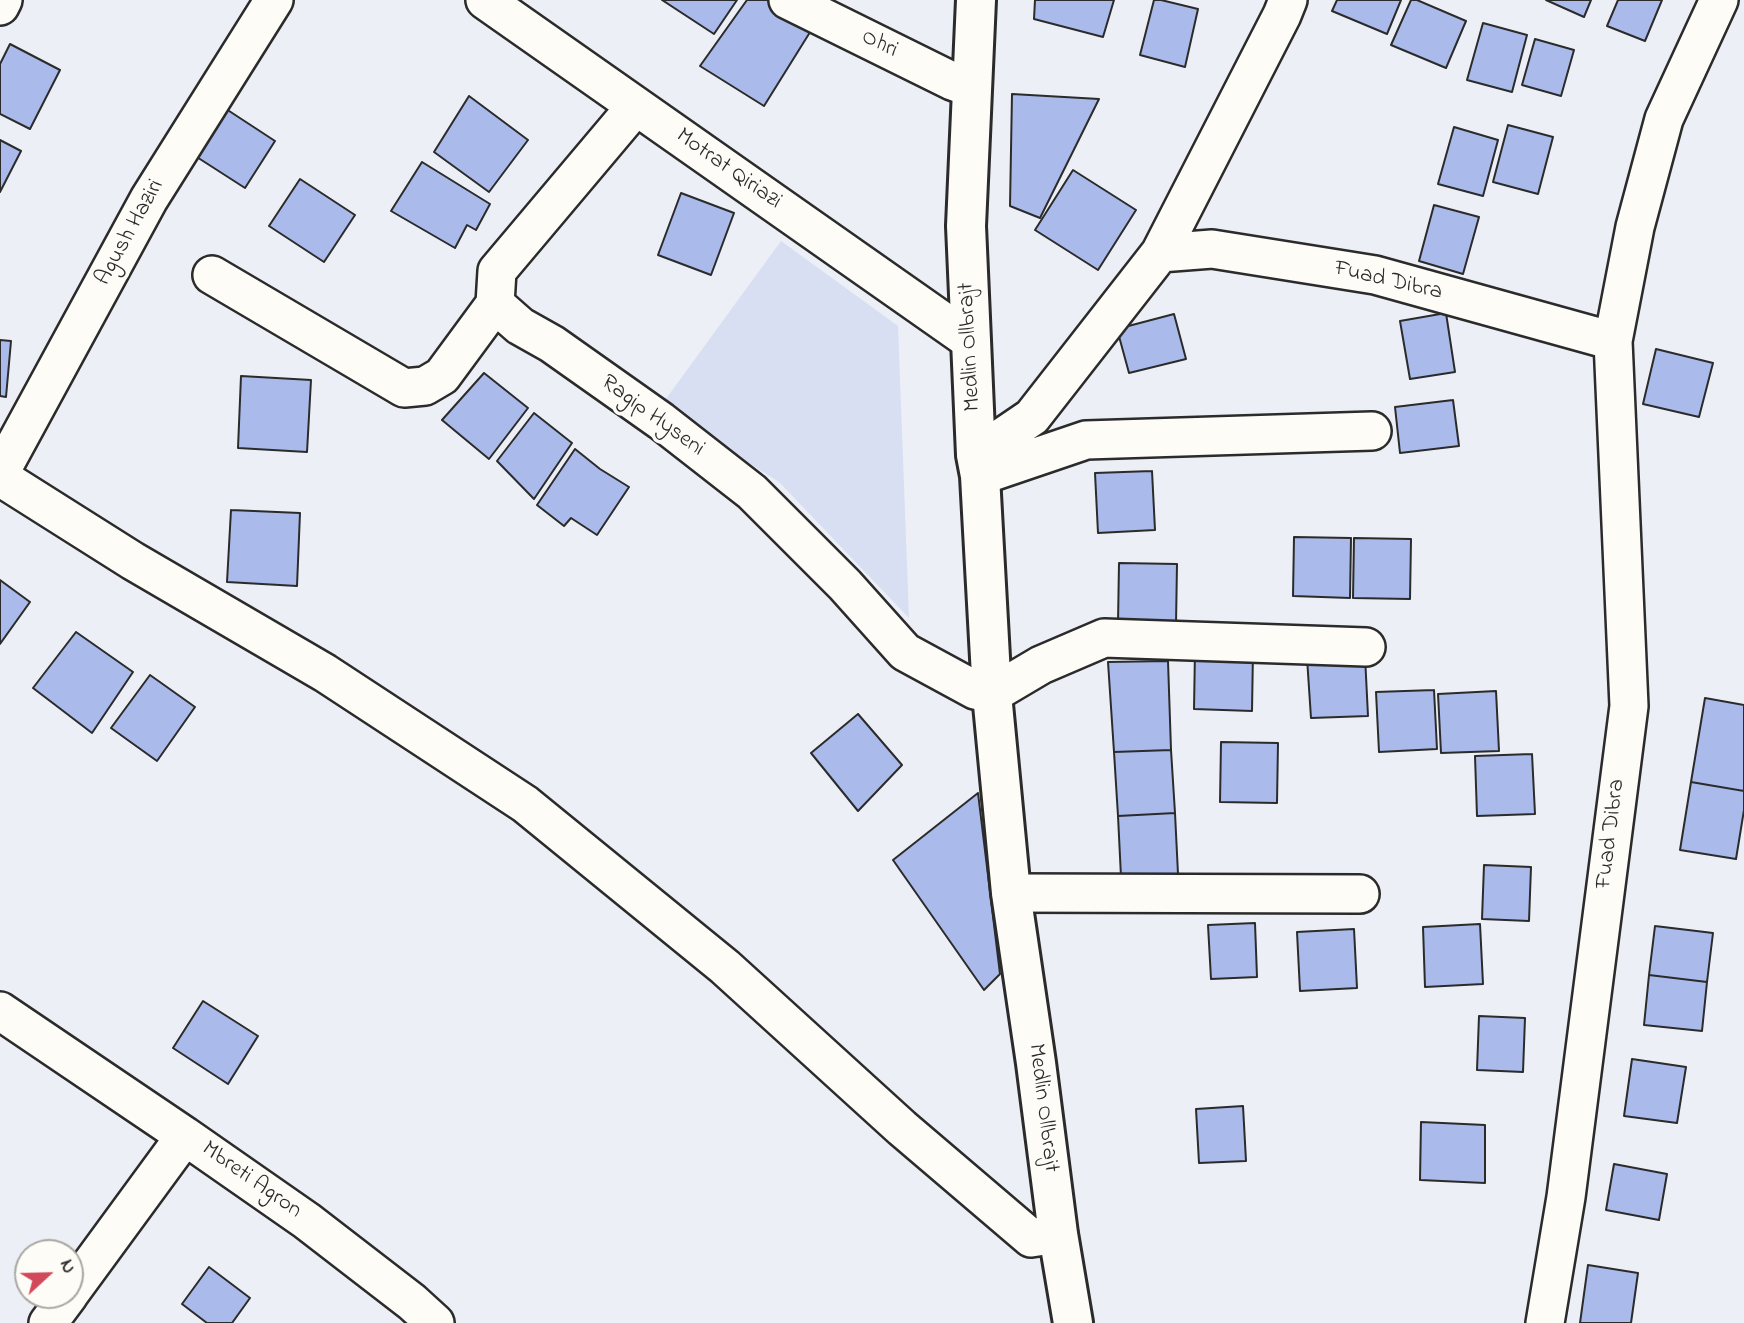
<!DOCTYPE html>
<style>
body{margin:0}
#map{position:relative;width:1744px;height:1323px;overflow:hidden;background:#eceff5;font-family:"Indie Flower",sans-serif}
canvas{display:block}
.north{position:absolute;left:14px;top:1239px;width:70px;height:70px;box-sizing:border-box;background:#fdfcf7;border:2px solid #a9a8a5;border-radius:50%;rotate:68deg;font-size:19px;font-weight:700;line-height:28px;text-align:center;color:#2b2b2b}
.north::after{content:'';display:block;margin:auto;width:24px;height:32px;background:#d1495b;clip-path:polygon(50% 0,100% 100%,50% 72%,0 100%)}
</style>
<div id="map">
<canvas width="1744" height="1323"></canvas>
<div class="north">N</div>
</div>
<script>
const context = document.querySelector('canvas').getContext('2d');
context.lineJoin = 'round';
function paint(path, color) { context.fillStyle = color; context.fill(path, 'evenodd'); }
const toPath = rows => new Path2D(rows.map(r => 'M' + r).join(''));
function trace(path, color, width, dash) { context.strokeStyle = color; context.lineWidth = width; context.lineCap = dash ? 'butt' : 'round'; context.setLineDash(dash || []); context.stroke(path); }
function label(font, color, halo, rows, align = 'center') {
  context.font = font + ' "Indie Flower",sans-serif'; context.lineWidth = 7; context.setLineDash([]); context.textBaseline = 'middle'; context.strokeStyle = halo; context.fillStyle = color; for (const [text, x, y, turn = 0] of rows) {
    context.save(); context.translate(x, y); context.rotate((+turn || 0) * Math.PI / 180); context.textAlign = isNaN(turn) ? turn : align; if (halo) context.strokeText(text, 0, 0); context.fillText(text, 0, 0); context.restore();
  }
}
paint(toPath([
 [781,241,898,326,909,618,779,482,660,407]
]), '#d8dff2');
const building = toPath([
 [662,0,737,0,714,34,662,0],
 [747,0,770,0,812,29,764,106,700,66,747,0],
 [1035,0,1114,0,1103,37,1034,19,1035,0],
 [1154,0,1161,0,1198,9,1185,67,1140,55,1154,0],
 [1337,0,1401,0,1387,34,1332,11,1337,0],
 [1411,0,1417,0,1466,21,1446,68,1391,45,1411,0],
 [1546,0,1591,0,1584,17,1546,0],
 [1618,0,1662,0,1645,41,1607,26,1618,0],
 [1483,23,1527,35,1512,92,1467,80,1483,23],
 [1535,39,1574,50,1561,96,1522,85,1535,39],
 [10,44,60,70,30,129,0,114,0,64,10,44],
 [1012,94,1099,99,1040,218,1010,206,1012,94],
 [469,96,528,140,489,192,434,152,469,96],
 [220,105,275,141,245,188,189,152,220,105],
 [1508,125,1553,137,1538,194,1493,182,1508,125],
 [1454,127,1498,140,1483,196,1438,184,1454,127],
 [0,140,21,151,0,192,0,140],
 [422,162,490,204,476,230,467,225,455,248,391,211,422,162],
 [1073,170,1136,210,1098,270,1035,230,1073,170],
 [300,179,355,215,324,262,269,226,300,179],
 [681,193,734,213,711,275,658,255,681,193],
 [1434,205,1479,217,1463,274,1419,261,1434,205],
 [1446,313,1455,372,1410,379,1400,321,1446,313],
 [1174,314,1186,359,1129,373,1117,329,1174,314],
 [0,340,11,341,6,397,0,396,0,340],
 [1656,349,1713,363,1699,417,1643,404,1656,349],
 [484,373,528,408,489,459,442,420,484,373],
 [241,376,311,380,307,452,238,448,241,376],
 [1453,400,1459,446,1400,453,1395,407,1453,400],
 [534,413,572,443,534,499,497,461,534,413],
 [575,449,600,469,629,487,597,535,571,518,564,526,537,505,575,449],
 [1152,471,1155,530,1098,533,1095,473,1152,471],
 [231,510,300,513,297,586,227,582,231,510],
 [1294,537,1351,538,1350,598,1293,596,1294,537],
 [1354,538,1411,539,1410,599,1353,598,1354,538],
 [1119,563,1177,564,1176,624,1118,623,1119,563],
 [0,580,30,602,0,644,0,580],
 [76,632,133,672,92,733,33,688,76,632],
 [1195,650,1253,651,1252,711,1194,709,1195,650],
 [1365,656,1368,716,1311,718,1307,658,1365,656],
 [1168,661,1171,750,1114,752,1108,662,1168,661],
 [150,675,195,707,157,761,111,728,150,675],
 [1434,690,1437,749,1379,752,1376,692,1434,690],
 [1496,691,1499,751,1441,753,1438,694,1496,691],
 [1705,698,1744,705,1744,791,1691,782,1705,698],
 [858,714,902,765,858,811,811,753,858,714],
 [1221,742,1278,743,1277,803,1220,802,1221,742],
 [1171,750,1175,813,1118,816,1114,752,1171,750],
 [1532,754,1535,814,1477,816,1475,756,1532,754],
 [1691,782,1744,791,1744,810,1736,859,1680,850,1691,782],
 [978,793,1000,974,984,990,893,860,978,793],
 [1175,813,1178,874,1121,877,1118,816,1175,813],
 [1484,865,1531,867,1529,921,1482,919,1484,865],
 [1255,923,1257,977,1211,979,1208,925,1255,923],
 [1480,924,1483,984,1425,987,1423,927,1480,924],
 [1655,926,1713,933,1707,982,1649,975,1655,926],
 [1354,929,1357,988,1300,991,1297,932,1354,929],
 [1649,975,1707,982,1702,1031,1644,1025,1649,975],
 [203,1001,258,1036,228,1084,173,1048,203,1001],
 [1479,1016,1525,1018,1523,1072,1477,1070,1479,1016],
 [1632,1059,1686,1067,1677,1123,1624,1116,1632,1059],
 [1243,1106,1246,1161,1199,1163,1196,1109,1243,1106],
 [1421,1122,1485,1125,1485,1183,1420,1180,1421,1122],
 [1614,1164,1667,1174,1659,1220,1606,1210,1614,1164],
 [1588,1265,1638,1273,1631,1323,1580,1323,1588,1265],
 [209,1267,250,1298,232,1323,207,1323,182,1304,209,1267]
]);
paint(building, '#aabbeb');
trace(building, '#2b2b2b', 2);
const minor = toPath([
 [485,0,971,341],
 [788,0,952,81,971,88],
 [0,6,3,0],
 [636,106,497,271,495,304,520,326,552,344,661,421,752,492,845,585,905,652,975,690,992,694,1041,665,1104,638,1366,647],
 [1160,253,1282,15,1288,0],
 [212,275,404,388,425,386,442,376,495,304],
 [1613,341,1635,227,1664,119,1719,0],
 [976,455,1032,417,1160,253,1212,249,1375,275,1613,341,1629,706,1566,1197,1545,1323],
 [0,473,149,199,274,0],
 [980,476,1086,440,1372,431],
 [0,477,133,561,325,673,525,804,725,967,902,1128,1031,1238,1058,1234],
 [1011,893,1360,894],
 [0,1011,185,1136],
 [70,1293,185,1136,307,1221,412,1302,435,1323],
 [48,1323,69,1295]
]);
const primary = toPath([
 [976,0,966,226,976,455,980,476,992,694,1011,893,1036,1063,1058,1234,1073,1323]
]);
trace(minor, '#2b2b2b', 42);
trace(primary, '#2b2b2b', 44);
trace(minor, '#fdfcf7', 37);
trace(primary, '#fdfcf7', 38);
label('23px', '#2b2b2b', '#fdfcf7', [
 ["Ohri",879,45,26],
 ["Motrat Qiriazi",728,170,35],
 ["Agush Haziri",131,233,-61],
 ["Fuad Dibra",1388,282,13],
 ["Medlin Ollbrajt",971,347,-93],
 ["Ragip Hyseni",652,417,36],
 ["Fuad Dibra",1612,834,-83],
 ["Medlin Ollbrajt",1042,1108,83],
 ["Mbreti Agron",251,1181,35]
]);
</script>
